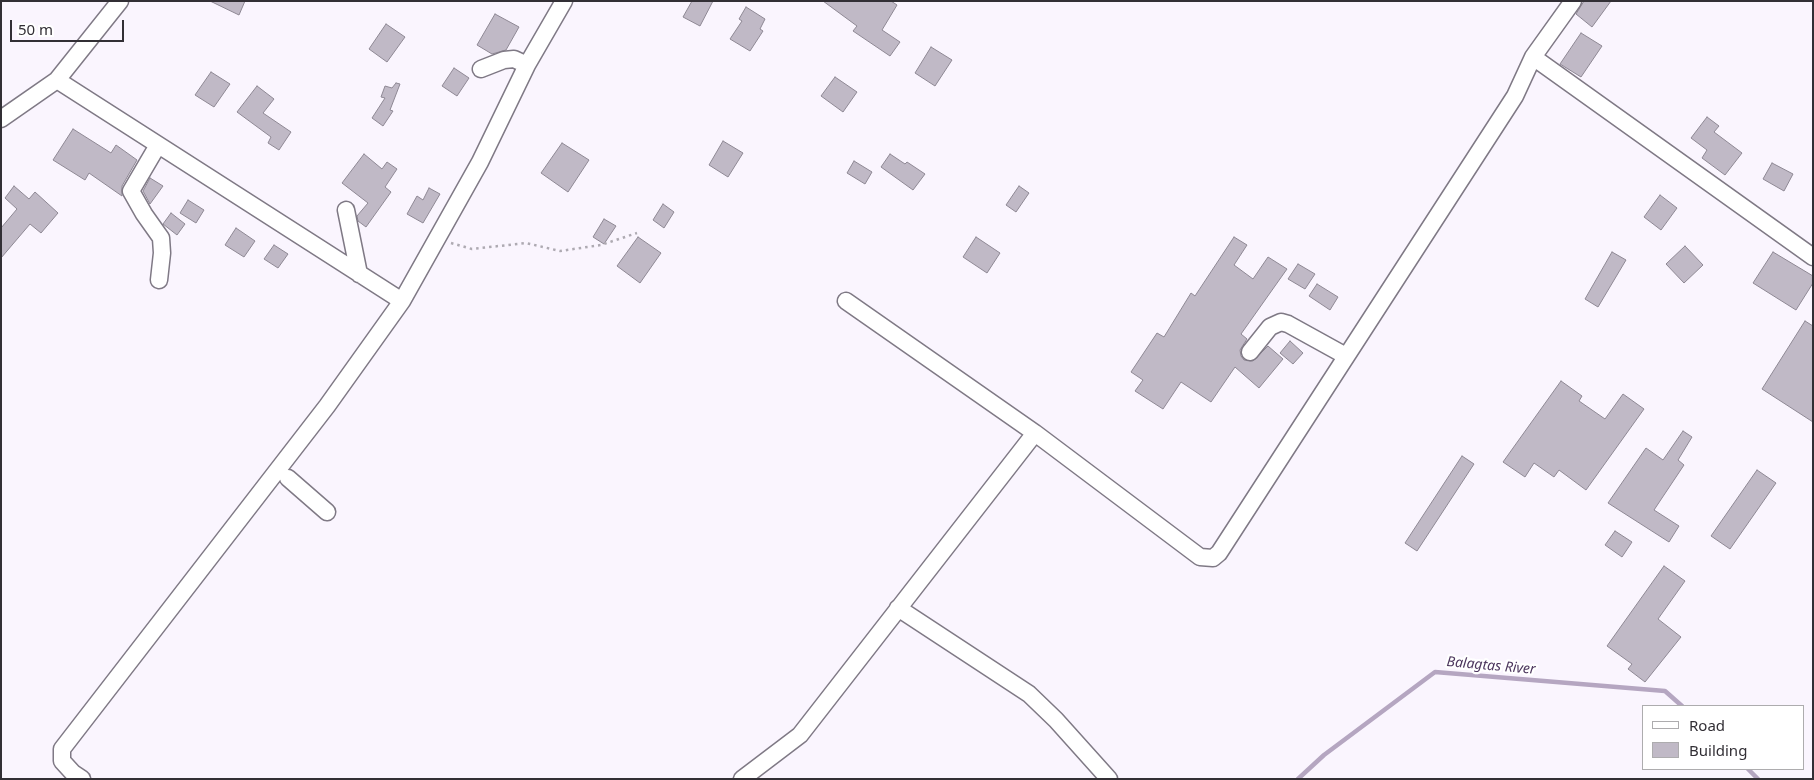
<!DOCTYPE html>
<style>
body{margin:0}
#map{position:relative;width:1814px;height:780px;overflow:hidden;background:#faf5fe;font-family:"Noto Sans",sans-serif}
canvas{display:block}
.frame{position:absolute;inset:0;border:2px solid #322f35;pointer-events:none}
.legend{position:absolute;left:1642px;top:705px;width:162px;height:65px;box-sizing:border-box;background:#fff;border:1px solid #adacae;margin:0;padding:6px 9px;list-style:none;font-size:15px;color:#322f35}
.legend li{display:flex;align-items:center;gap:10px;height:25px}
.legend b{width:25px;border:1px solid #adacae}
.scale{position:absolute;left:10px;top:20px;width:114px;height:22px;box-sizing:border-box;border:2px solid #322f35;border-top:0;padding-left:6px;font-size:15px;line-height:18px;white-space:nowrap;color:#322f35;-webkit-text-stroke:4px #fff;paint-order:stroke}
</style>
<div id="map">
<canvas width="1814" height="780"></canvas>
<div class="frame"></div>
<ul class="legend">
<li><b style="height:6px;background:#fff"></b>Road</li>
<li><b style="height:14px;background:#c0b9c6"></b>Building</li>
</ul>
<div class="scale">50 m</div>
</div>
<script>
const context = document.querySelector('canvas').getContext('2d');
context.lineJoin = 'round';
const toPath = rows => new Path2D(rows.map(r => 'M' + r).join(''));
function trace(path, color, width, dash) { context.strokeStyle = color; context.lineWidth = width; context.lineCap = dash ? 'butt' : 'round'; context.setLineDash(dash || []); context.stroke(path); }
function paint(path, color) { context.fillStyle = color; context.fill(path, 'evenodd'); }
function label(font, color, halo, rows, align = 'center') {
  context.font = font + ' "Noto Sans",sans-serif'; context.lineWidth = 4.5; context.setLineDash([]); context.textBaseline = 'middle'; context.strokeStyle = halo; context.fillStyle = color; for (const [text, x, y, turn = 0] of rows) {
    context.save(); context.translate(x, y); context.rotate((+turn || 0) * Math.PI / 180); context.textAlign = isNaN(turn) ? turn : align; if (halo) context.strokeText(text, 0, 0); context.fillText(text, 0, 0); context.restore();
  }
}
trace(toPath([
 [1748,769,1758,779],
 [1298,779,1324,755,1435,672,1665,691,1682,706]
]), '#b5a6c1', 4.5);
const building = toPath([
 [210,1,245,1,239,15,210,1],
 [692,1,713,1,700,26,683,17,692,1],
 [823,1,891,1,897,5,882,30,900,42,890,56,853,31,857,26,823,1],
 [1584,1,1611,1,1592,27,1576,14,1584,1],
 [746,7,765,19,760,29,763,31,750,51,730,39,742,21,739,19,746,7],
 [495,14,519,27,506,50,492,54,477,45,495,14],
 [386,24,405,37,387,62,369,49,386,24],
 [1581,33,1602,46,1581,77,1560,64,1581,33],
 [931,47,952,60,935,86,915,73,931,47],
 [454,68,469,78,457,96,442,86,454,68],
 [211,72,230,84,214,107,195,95,211,72],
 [835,77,857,92,843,112,821,96,835,77],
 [396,83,400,84,390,110,393,111,383,126,372,118,385,98,381,97,385,86,392,88,396,83],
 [257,86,274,99,263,113,291,132,279,150,268,143,271,137,237,112,257,86],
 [1707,117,1719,126,1714,132,1742,153,1725,175,1702,158,1707,150,1691,138,1707,117],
 [73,129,111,153,116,145,137,160,122,186,122,196,89,173,85,180,53,160,73,129],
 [723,141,743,153,728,177,709,165,723,141],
 [562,143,589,160,568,192,541,173,562,143],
 [364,154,382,169,387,162,397,169,385,187,391,192,366,227,358,221,357,216,368,203,342,183,364,154],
 [890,154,905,164,907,162,925,174,913,190,881,167,890,154],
 [854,161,872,172,865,184,847,173,854,161],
 [1772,163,1793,174,1784,191,1763,179,1772,163],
 [150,178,163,186,150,204,143,191,150,178],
 [14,186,29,199,35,192,58,213,41,233,30,224,1,258,1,228,17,209,5,198,14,186],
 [1019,186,1029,193,1016,212,1006,205,1019,186],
 [429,188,440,194,423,223,407,214,417,196,423,200,429,188],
 [1660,195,1677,208,1661,230,1644,217,1660,195],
 [188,200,204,210,196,223,180,213,188,200],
 [663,204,674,212,664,228,653,220,663,204],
 [171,213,185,224,177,235,163,224,171,213],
 [604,219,616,226,604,244,593,237,604,219],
 [236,228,255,241,244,257,225,245,236,228],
 [638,237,661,253,640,283,617,266,638,237],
 [976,237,1000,253,987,273,963,257,976,237],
 [1234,237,1247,245,1234,265,1253,279,1268,257,1287,269,1241,334,1247,339,1240,350,1241,356,1244,360,1253,361,1268,346,1283,359,1259,388,1235,367,1211,402,1181,382,1163,409,1135,391,1143,380,1131,372,1157,333,1164,337,1191,293,1195,296,1234,237],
 [274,245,288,254,278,268,264,259,274,245],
 [1685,246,1703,265,1684,283,1666,264,1685,246],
 [1612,252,1626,260,1598,307,1585,299,1612,252],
 [1773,252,1813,276,1813,283,1796,310,1753,283,1773,252],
 [1298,264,1315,274,1305,289,1288,279,1298,264],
 [1317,284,1338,297,1330,310,1309,296,1317,284],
 [1805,321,1813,326,1813,422,1762,389,1805,321],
 [1290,341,1303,353,1293,364,1280,353,1290,341],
 [1561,381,1582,396,1579,401,1605,419,1623,394,1644,409,1586,490,1559,470,1554,477,1534,463,1525,477,1503,462,1561,381],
 [1683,431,1692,437,1678,460,1684,465,1654,510,1679,526,1669,542,1608,503,1646,448,1663,460,1683,431],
 [1462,456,1474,464,1417,551,1405,543,1462,456],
 [1757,470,1776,483,1730,549,1711,536,1757,470],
 [1615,531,1632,542,1622,557,1605,545,1615,531],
 [1664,566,1685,581,1658,619,1681,637,1645,682,1628,669,1632,664,1607,646,1664,566]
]);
paint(building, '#c0b9c6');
trace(building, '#8e8894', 1);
const minor = toPath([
 [1533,57,1813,257],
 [481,69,504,60,514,59,527,65],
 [57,80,120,1],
 [1,119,57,80,402,301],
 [158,145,131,191,144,214,161,238,162,253,159,280],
 [346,210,359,274],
 [846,301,1035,433],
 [1250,352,1270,327,1281,322,1288,324,1346,356],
 [288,478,327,512],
 [898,608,1029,694,1056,720,1109,779],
 [82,779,73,773,62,761,62,749,327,406,402,301,480,162,527,65,564,1],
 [742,779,800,735,1035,433,1200,557,1213,558,1219,553,1515,96,1533,57,1573,1]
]);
trace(minor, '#7f7985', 19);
trace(toPath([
 [451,243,472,249,526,243,560,251,601,245,637,233]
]), '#aeaab2', 2.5, [2.5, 4]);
trace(minor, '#fff', 16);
label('italic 14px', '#4c365d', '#fff', [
 ["Balagtas River",1491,666,5]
]);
</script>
